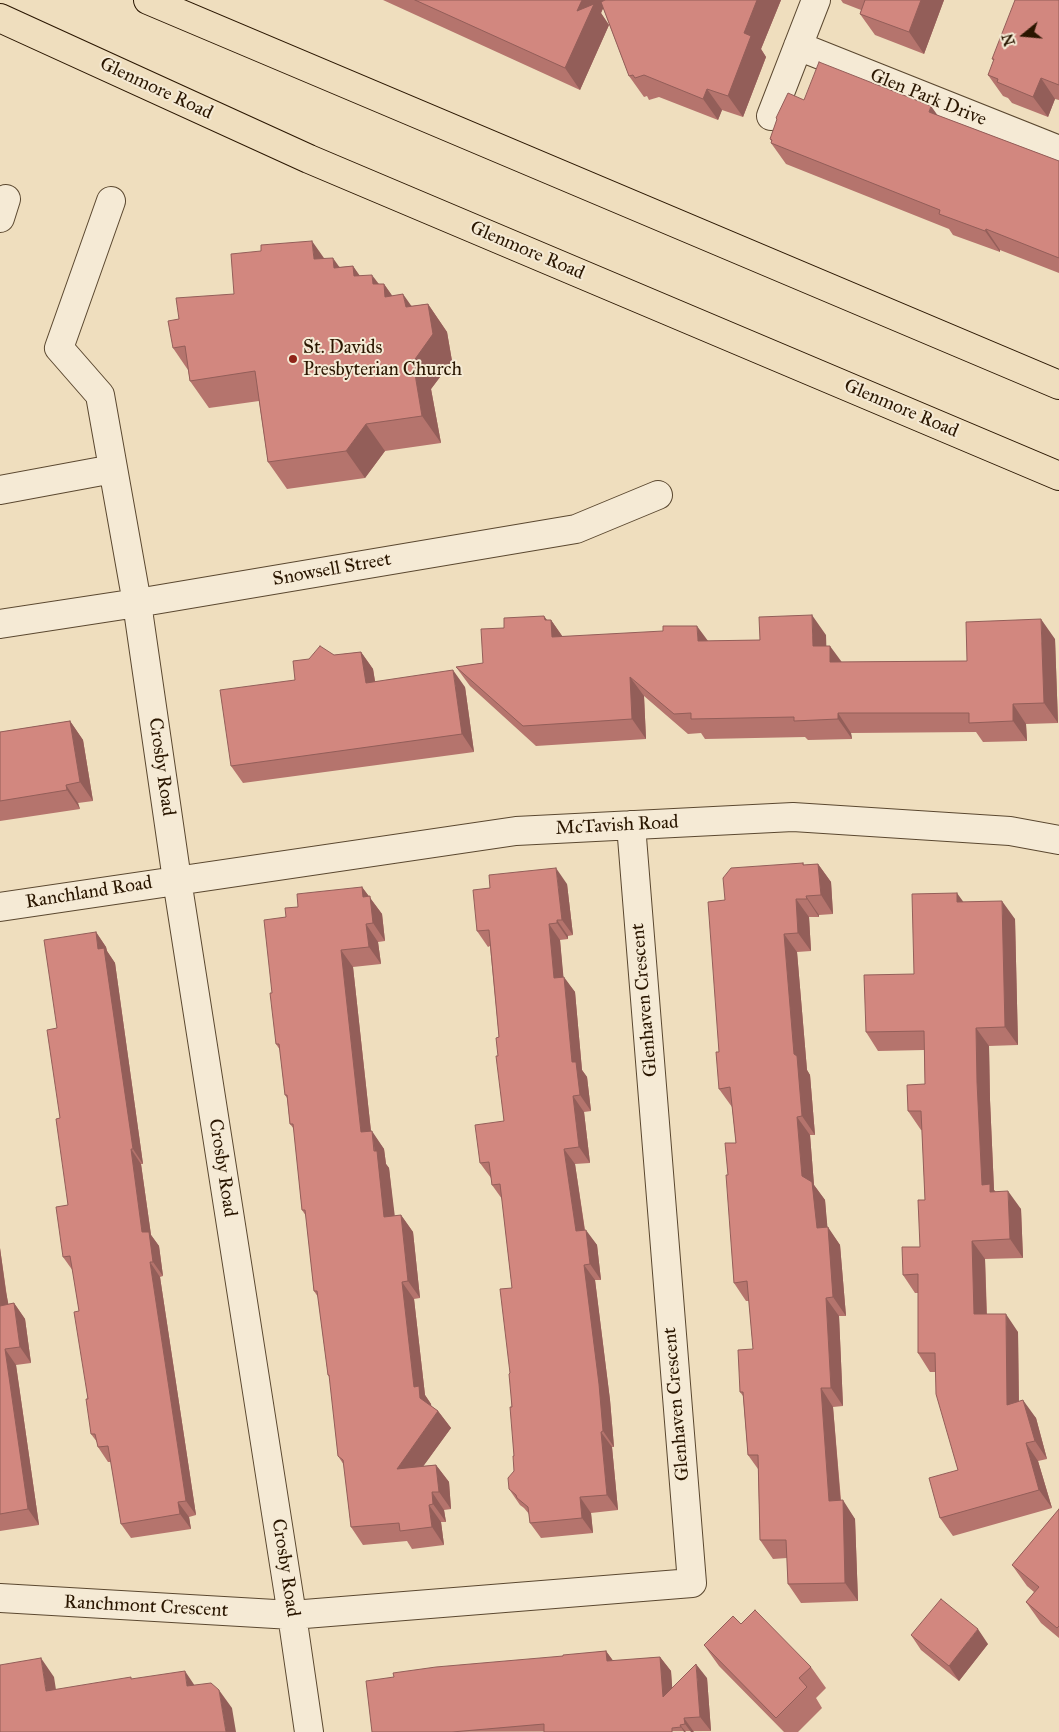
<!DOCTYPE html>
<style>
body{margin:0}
#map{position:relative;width:1059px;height:1732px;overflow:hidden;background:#efdebe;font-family:"IM FELL Great Primer",serif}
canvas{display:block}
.north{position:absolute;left:999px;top:10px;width:50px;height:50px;-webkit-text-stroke:4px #f5ead5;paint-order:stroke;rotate:253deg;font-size:14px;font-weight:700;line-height:20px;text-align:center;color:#2a1600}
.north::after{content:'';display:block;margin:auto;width:18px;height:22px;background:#2a1600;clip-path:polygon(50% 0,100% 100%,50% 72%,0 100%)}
</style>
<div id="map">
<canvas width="1059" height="1732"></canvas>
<div class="north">N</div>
</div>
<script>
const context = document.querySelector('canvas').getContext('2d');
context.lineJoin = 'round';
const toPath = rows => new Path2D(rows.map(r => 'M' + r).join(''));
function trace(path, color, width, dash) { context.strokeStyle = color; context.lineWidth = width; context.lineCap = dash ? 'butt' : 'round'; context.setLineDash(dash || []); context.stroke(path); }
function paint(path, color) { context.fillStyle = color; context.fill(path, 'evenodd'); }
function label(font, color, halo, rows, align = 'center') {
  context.font = font + ' "IM FELL Great Primer",serif'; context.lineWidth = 4; context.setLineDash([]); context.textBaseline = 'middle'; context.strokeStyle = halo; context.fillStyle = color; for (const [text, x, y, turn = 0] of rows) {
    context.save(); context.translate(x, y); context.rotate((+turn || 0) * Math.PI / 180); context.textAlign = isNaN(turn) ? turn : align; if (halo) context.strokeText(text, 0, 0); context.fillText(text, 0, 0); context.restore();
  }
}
const minor = toPath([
 [798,46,1059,150],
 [771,116,816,0],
 [111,201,59,348,100,395,137,603,177,880,292,1615,309,1732],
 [0,218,6,199],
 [0,490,113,469],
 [0,624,137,603,576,529,658,495],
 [0,907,516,831,793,817,1010,831,1059,840],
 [0,1598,292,1615,692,1583,631,825]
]);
const major = toPath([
 [148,0,1059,385],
 [0,18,309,159,1059,476]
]);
trace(minor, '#5b4830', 30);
trace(major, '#2a1600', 30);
trace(minor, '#f5ead5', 28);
trace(major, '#efdebe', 28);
paint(toPath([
 [383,0,781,0,761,49,766,57,743,117,722,110,718,120,659,97,649,100,647,96,644,97,629,76,603,8,601,13,609,25,580,90],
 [841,0,944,0,924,54,875,35,860,14,861,10,843,3],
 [1059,0,1059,100,1055,99,1048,117,1012,103,1008,98,1003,96,988,75,994,61,992,59],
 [804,100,937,115,1059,161,1059,273,1000,250,1000,252,953,235,949,229,786,164,771,143,772,142,770,139,777,120,776,118],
 [324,258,340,267,353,266,359,276,379,284,384,284,392,296,412,306,428,304,447,332,452,361,431,389,441,443,385,451,365,478,287,489,268,462,259,401,209,408,190,381,188,370,173,348,179,319,234,294],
 [544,616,547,620,551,620,562,636,708,641,760,640,826,635,826,646,841,662,967,661,1055,639,1058,723,1026,724,1027,741,983,742,976,732,851,733,852,739,808,740,805,737,705,739,701,733,688,734,644,696,646,739,536,746,470,686,456,667,483,663,504,628],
 [361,652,373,669,375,681,465,687,474,752,243,783,231,766,295,680,334,655],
 [70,721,83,740,93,801,78,803,80,809,0,821,0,731,0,732],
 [803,863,804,865,818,864,831,882,833,914,819,915,819,917,809,917,811,951,797,952,807,1070,810,1075,815,1135,810,1135,814,1185,825,1200,827,1227,840,1245,846,1316,839,1316,843,1406,833,1407,841,1500,855,1519,858,1601,801,1603,788,1584,787,1558,773,1559,760,1540,758,1469,748,1455,743,1396,740,1392,753,1349,749,1301,746,1301,734,1283,728,1175,736,1143,732,1107,719,1089,719,1052,725,900],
 [567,884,573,935,568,936,568,939,560,940,563,977,575,992,582,1070,587,1077,591,1111,584,1112,590,1163,575,1164,585,1230,597,1245,601,1280,595,1280,610,1400,614,1447,612,1447,618,1510,591,1513,593,1533,541,1538,530,1523,529,1514,524,1508,520,1505,509,1489,514,1471,514,1456,510,1373,512,1288,502,1199,492,1185,491,1178,480,1163,504,1121,498,1056,499,1037,490,946,488,947,477,931],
 [362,887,382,914,385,941,378,942,381,964,353,967,371,1131,384,1149,386,1164,389,1168,394,1216,401,1215,413,1232,420,1298,414,1299,425,1395,431,1404,431,1406,438,1411,451,1428,423,1466,436,1465,449,1482,451,1509,444,1510,446,1522,441,1522,444,1545,412,1549,407,1541,363,1545,351,1527,344,1465,338,1456,330,1378,328,1375,318,1297,314,1291,306,1216,302,1210,294,1129,290,1124,287,1098,285,1095,280,1050,276,1044,272,993,286,917,298,907],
 [963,902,1015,919,1018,1045,989,1046,990,1100,994,1190,996,1192,1021,1209,1023,1258,985,1259,987,1314,1018,1332,1019,1401,1036,1418,1047,1459,1038,1461,1052,1508,953,1536,940,1518,958,1470,935,1372,930,1372,918,1353,918,1293,915,1293,903,1275,920,1247,925,1200,922,1130,921,1130,908,1111,925,1084,924,1050,878,1051,866,1032,914,974],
 [96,932,106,947,107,951,115,963,143,1164,141,1164,151,1235,159,1246,163,1276,160,1277,196,1515,189,1517,191,1529,131,1538,121,1524,111,1462,108,1462,98,1447,97,1442,91,1434,79,1311,73,1271,63,1257,68,1205,60,1118,57,1028],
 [0,1248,8,1304,14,1303,25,1319,31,1363,16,1365,39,1525,0,1531],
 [1059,1509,1059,1638,1041,1623,1026,1602,1034,1592,1027,1586,1012,1565],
 [741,1624,811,1667,826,1688,816,1698,822,1708,798,1732,784,1732,719,1666,704,1645],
 [911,1635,988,1644,959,1681,921,1650],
 [606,1651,613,1661,660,1657,671,1671,672,1688,707,1678,711,1731,372,1732,563,1656]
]), '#b5746d');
paint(toPath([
 [582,0,607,0,601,13,609,25,580,90,565,68,577,11],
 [757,0,781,0,761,49,766,57,743,117,728,96,744,33],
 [921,0,944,0,924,54,909,32],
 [1041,78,1055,99,1048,117,1033,97],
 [707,89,722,110,718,120,703,99],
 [931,106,946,127,929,112],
 [986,229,1000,250,1000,252,985,231],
 [312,241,331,268,314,259],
 [333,258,352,285,334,268],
 [353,266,372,293,354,276],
 [372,275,385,292,384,284,403,311,404,324,373,284],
 [403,294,422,321,406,307],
 [428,304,447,332,452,361,431,389,441,443,422,416,413,362],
 [366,424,385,451,365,478,346,451],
 [812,615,826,635,827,666,813,646],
 [544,616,551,626,551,620,565,640,552,637,545,620],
 [1041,619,1055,639,1058,723,1044,703],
 [697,626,711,645,698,641],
 [830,646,844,665,830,662],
 [361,652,373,669,378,700,366,683],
 [453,670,465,687,474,752,462,734],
 [630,677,644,696,646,739,632,719],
 [1013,704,1026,724,1027,741,1013,721],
 [838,713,851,733,852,739,838,719],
 [70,721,83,740,93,801,80,782],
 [66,785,78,803,80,809,67,790],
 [818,864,831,882,833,914,821,895],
 [556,868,567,884,573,935,562,920],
 [362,887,382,914,385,941,373,923,363,897],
 [957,893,970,911,957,902],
 [806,896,819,915,819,917,807,899],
 [796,899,809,917,811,951,798,933],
 [1002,901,1015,919,1018,1045,1005,1027],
 [557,920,568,936,568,939,557,923],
 [366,924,378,942,381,964,369,947],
 [549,924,560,940,565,993,554,978],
 [96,932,106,947,107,951,115,963,143,1164,133,1149,98,949],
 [784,934,797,952,807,1070,810,1075,815,1135,802,1116,794,1054],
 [341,950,353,967,373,1150,361,1132],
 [564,977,575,992,582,1070,587,1077,591,1111,580,1095,572,1062],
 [976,1028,989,1046,990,1100,994,1190,1003,1202,982,1185,977,1082],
 [573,1096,584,1112,590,1163,579,1147],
 [797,1117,810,1135,814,1185,825,1200,828,1233,828,1227,840,1245,846,1316,833,1297,817,1228,802,1176],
 [372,1131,384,1149,386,1164,389,1168,397,1234,384,1217],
 [131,1149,141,1164,151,1235,159,1246,163,1276,153,1262,142,1232],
 [564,1149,575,1164,587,1246,576,1231],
 [1008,1191,1021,1209,1023,1258,1010,1239],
 [401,1215,413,1232,420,1298,408,1281],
 [586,1230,597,1245,601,1280,590,1264],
 [972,1241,985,1259,987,1332,974,1314],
 [0,1248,6,1292,12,1322,0,1306],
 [150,1262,160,1277,196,1515,186,1501],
 [584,1265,595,1280,610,1400,614,1447,603,1431],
 [402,1282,414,1299,425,1395,431,1404,433,1415,420,1398,414,1387],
 [826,1298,839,1316,843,1406,831,1388],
 [14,1303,25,1319,31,1363,20,1347],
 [1006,1314,1018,1332,1019,1423,1007,1405],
 [5,1349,16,1365,39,1525,28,1509],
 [821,1388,833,1407,842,1519,829,1501],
 [1023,1400,1036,1418,1047,1459,1035,1441],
 [438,1411,451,1428,409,1486,397,1469],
 [601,1432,612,1447,618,1510,607,1495],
 [1026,1443,1038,1461,1052,1508,1039,1490],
 [436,1465,449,1482,451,1509,439,1492],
 [432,1492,444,1510,446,1522,433,1504],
 [580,1497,591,1513,593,1533,582,1518],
 [843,1500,855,1519,858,1601,845,1583],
 [178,1502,189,1517,191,1529,180,1514],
 [429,1505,441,1522,444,1545,432,1527],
 [978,1629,988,1644,959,1681,949,1666],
 [606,1651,617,1666,607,1661],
 [660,1657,671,1671,674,1712,663,1697],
 [41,1658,54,1677,59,1709,46,1691],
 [696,1664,707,1678,711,1731,700,1717],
 [185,1671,197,1689,187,1686],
 [219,1690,232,1708,236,1732,226,1732],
 [684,1718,694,1732,691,1732,685,1724],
 [680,1725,686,1732,684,1732,681,1727]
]), '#935e59');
const building = toPath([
 [415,0,582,0,577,11,594,4,565,68,415,0],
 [605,0,757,0,744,33,751,36,728,96,707,89,703,99,644,75,635,78,633,75,629,76,601,2,605,0],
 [865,0,921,0,909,32,860,14,865,0],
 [1015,0,1059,0,1059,85,1041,78,1033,97,997,82,998,79,988,75,994,59,992,59,1015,0],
 [819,62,931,106,929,112,1059,161,1059,258,986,229,985,231,939,214,940,210,771,143,772,140,770,139,777,119,776,118,788,93,804,100,819,62],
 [312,241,314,259,333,258,334,268,353,266,354,276,372,275,373,284,384,284,385,297,403,294,406,307,428,304,433,334,413,362,422,416,366,424,346,451,268,462,255,371,190,381,185,346,173,348,168,321,179,319,176,298,234,294,231,254,261,251,261,245,312,241],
 [812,615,813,646,830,646,830,662,967,661,966,622,1041,619,1044,703,1013,704,1013,721,969,723,969,713,838,713,838,719,794,721,794,717,691,719,691,713,674,714,630,677,632,719,523,726,456,667,483,663,481,629,504,628,504,618,544,616,545,620,551,620,552,637,663,631,663,626,697,626,698,641,760,640,759,617,812,615],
 [320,646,334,655,361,652,366,683,453,670,462,734,231,766,220,690,295,680,293,661,309,659,320,646],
 [70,721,80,782,66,785,67,790,0,801,0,732,70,721],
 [803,863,803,865,818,864,821,895,806,896,807,899,796,899,798,933,784,934,794,1054,797,1056,802,1116,797,1117,802,1176,812,1182,817,1228,828,1227,833,1297,826,1298,831,1388,821,1388,829,1501,843,1500,845,1583,788,1584,786,1540,760,1540,758,1455,748,1455,743,1392,740,1392,738,1350,753,1349,747,1281,734,1283,726,1175,728,1175,725,1143,736,1143,730,1087,719,1089,716,1052,719,1052,708,902,725,900,723,878,731,868,803,863],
 [556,868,562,920,557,920,557,923,549,924,554,978,564,977,572,1062,576,1062,580,1095,573,1096,579,1147,564,1149,576,1231,586,1230,590,1264,584,1265,599,1384,603,1431,601,1432,607,1495,580,1497,582,1518,530,1523,528,1507,517,1498,516,1495,509,1489,508,1478,514,1471,513,1456,514,1456,510,1407,512,1407,509,1374,510,1373,500,1289,512,1288,500,1184,492,1185,489,1162,480,1163,475,1125,504,1121,496,1056,498,1056,496,1038,499,1037,489,930,477,931,473,890,490,888,489,875,556,868],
 [362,887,363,897,370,896,373,923,366,924,369,947,341,950,361,1132,372,1131,374,1151,377,1151,384,1217,401,1215,408,1281,402,1282,414,1387,419,1386,420,1398,438,1411,397,1469,436,1465,439,1492,432,1492,433,1504,429,1505,432,1527,400,1531,399,1523,351,1527,343,1460,338,1456,329,1375,328,1375,317,1291,314,1291,305,1210,302,1210,293,1124,290,1124,287,1095,285,1095,279,1044,276,1044,270,993,272,993,264,920,286,917,285,908,298,907,297,894,362,887],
 [957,893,957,902,1002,901,1005,1027,976,1028,977,1082,982,1185,990,1184,990,1192,1008,1191,1010,1239,972,1241,974,1314,1006,1314,1007,1405,1023,1400,1035,1441,1026,1443,1039,1490,940,1518,929,1478,958,1470,936,1394,935,1353,918,1353,918,1274,903,1275,902,1247,920,1247,918,1200,925,1200,921,1111,908,1111,907,1085,925,1084,924,1031,866,1032,864,975,914,974,912,894,957,893],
 [96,932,98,949,104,948,133,1149,131,1149,142,1232,149,1232,153,1262,150,1262,186,1501,178,1502,180,1514,121,1524,108,1446,98,1447,95,1434,91,1434,86,1399,88,1399,74,1312,79,1311,70,1256,63,1257,56,1207,68,1205,56,1119,60,1118,47,1030,57,1028,44,940,96,932],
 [0,1303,0,1306,14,1303,20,1347,5,1349,28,1509,0,1514,0,1303],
 [1059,1509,1059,1626,1057,1628,1026,1602,1039,1587,1012,1565,1059,1509],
 [941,1599,978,1629,949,1666,911,1635,941,1599],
 [755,1610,811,1667,799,1678,807,1687,776,1718,704,1645,733,1616,741,1624,755,1610],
 [606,1651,607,1661,660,1657,663,1697,696,1664,700,1717,684,1718,685,1724,680,1725,681,1727,672,1728,672,1732,544,1732,544,1724,452,1732,372,1732,366,1681,394,1677,393,1673,436,1667,563,1656,563,1655,606,1651],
 [41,1658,46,1691,131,1677,131,1679,185,1671,187,1686,211,1683,219,1690,226,1732,0,1732,0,1665,41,1658]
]);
paint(building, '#d2877f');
trace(building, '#935e59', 1);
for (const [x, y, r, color] of [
 [293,359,5,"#8f2418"]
]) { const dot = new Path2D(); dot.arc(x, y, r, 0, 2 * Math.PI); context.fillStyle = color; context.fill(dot); trace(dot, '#f5ead5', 2); }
label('19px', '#2a1600', '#f5ead5', [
 ["Glenmore Road",156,89,25],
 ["Glen Park Drive",928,98,22],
 ["Glenmore Road",527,251,23],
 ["Glenmore Road",901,409,23],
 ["Snowsell Street",332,570,-10],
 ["Crosby Road",161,767,82],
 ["McTavish Road",617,826,-3],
 ["Ranchland Road",89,893,-9],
 ["Glenhaven Crescent",645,1000,-95],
 ["Crosby Road",222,1168,81],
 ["Glenhaven Crescent",677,1404,-95],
 ["Crosby Road",285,1568,81],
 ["Ranchmont Crescent",146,1607,3]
]);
label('19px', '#2a1600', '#f5ead5', [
 ["St. Davids",303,348],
 ["Presbyterian Church",303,370]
], 'left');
</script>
